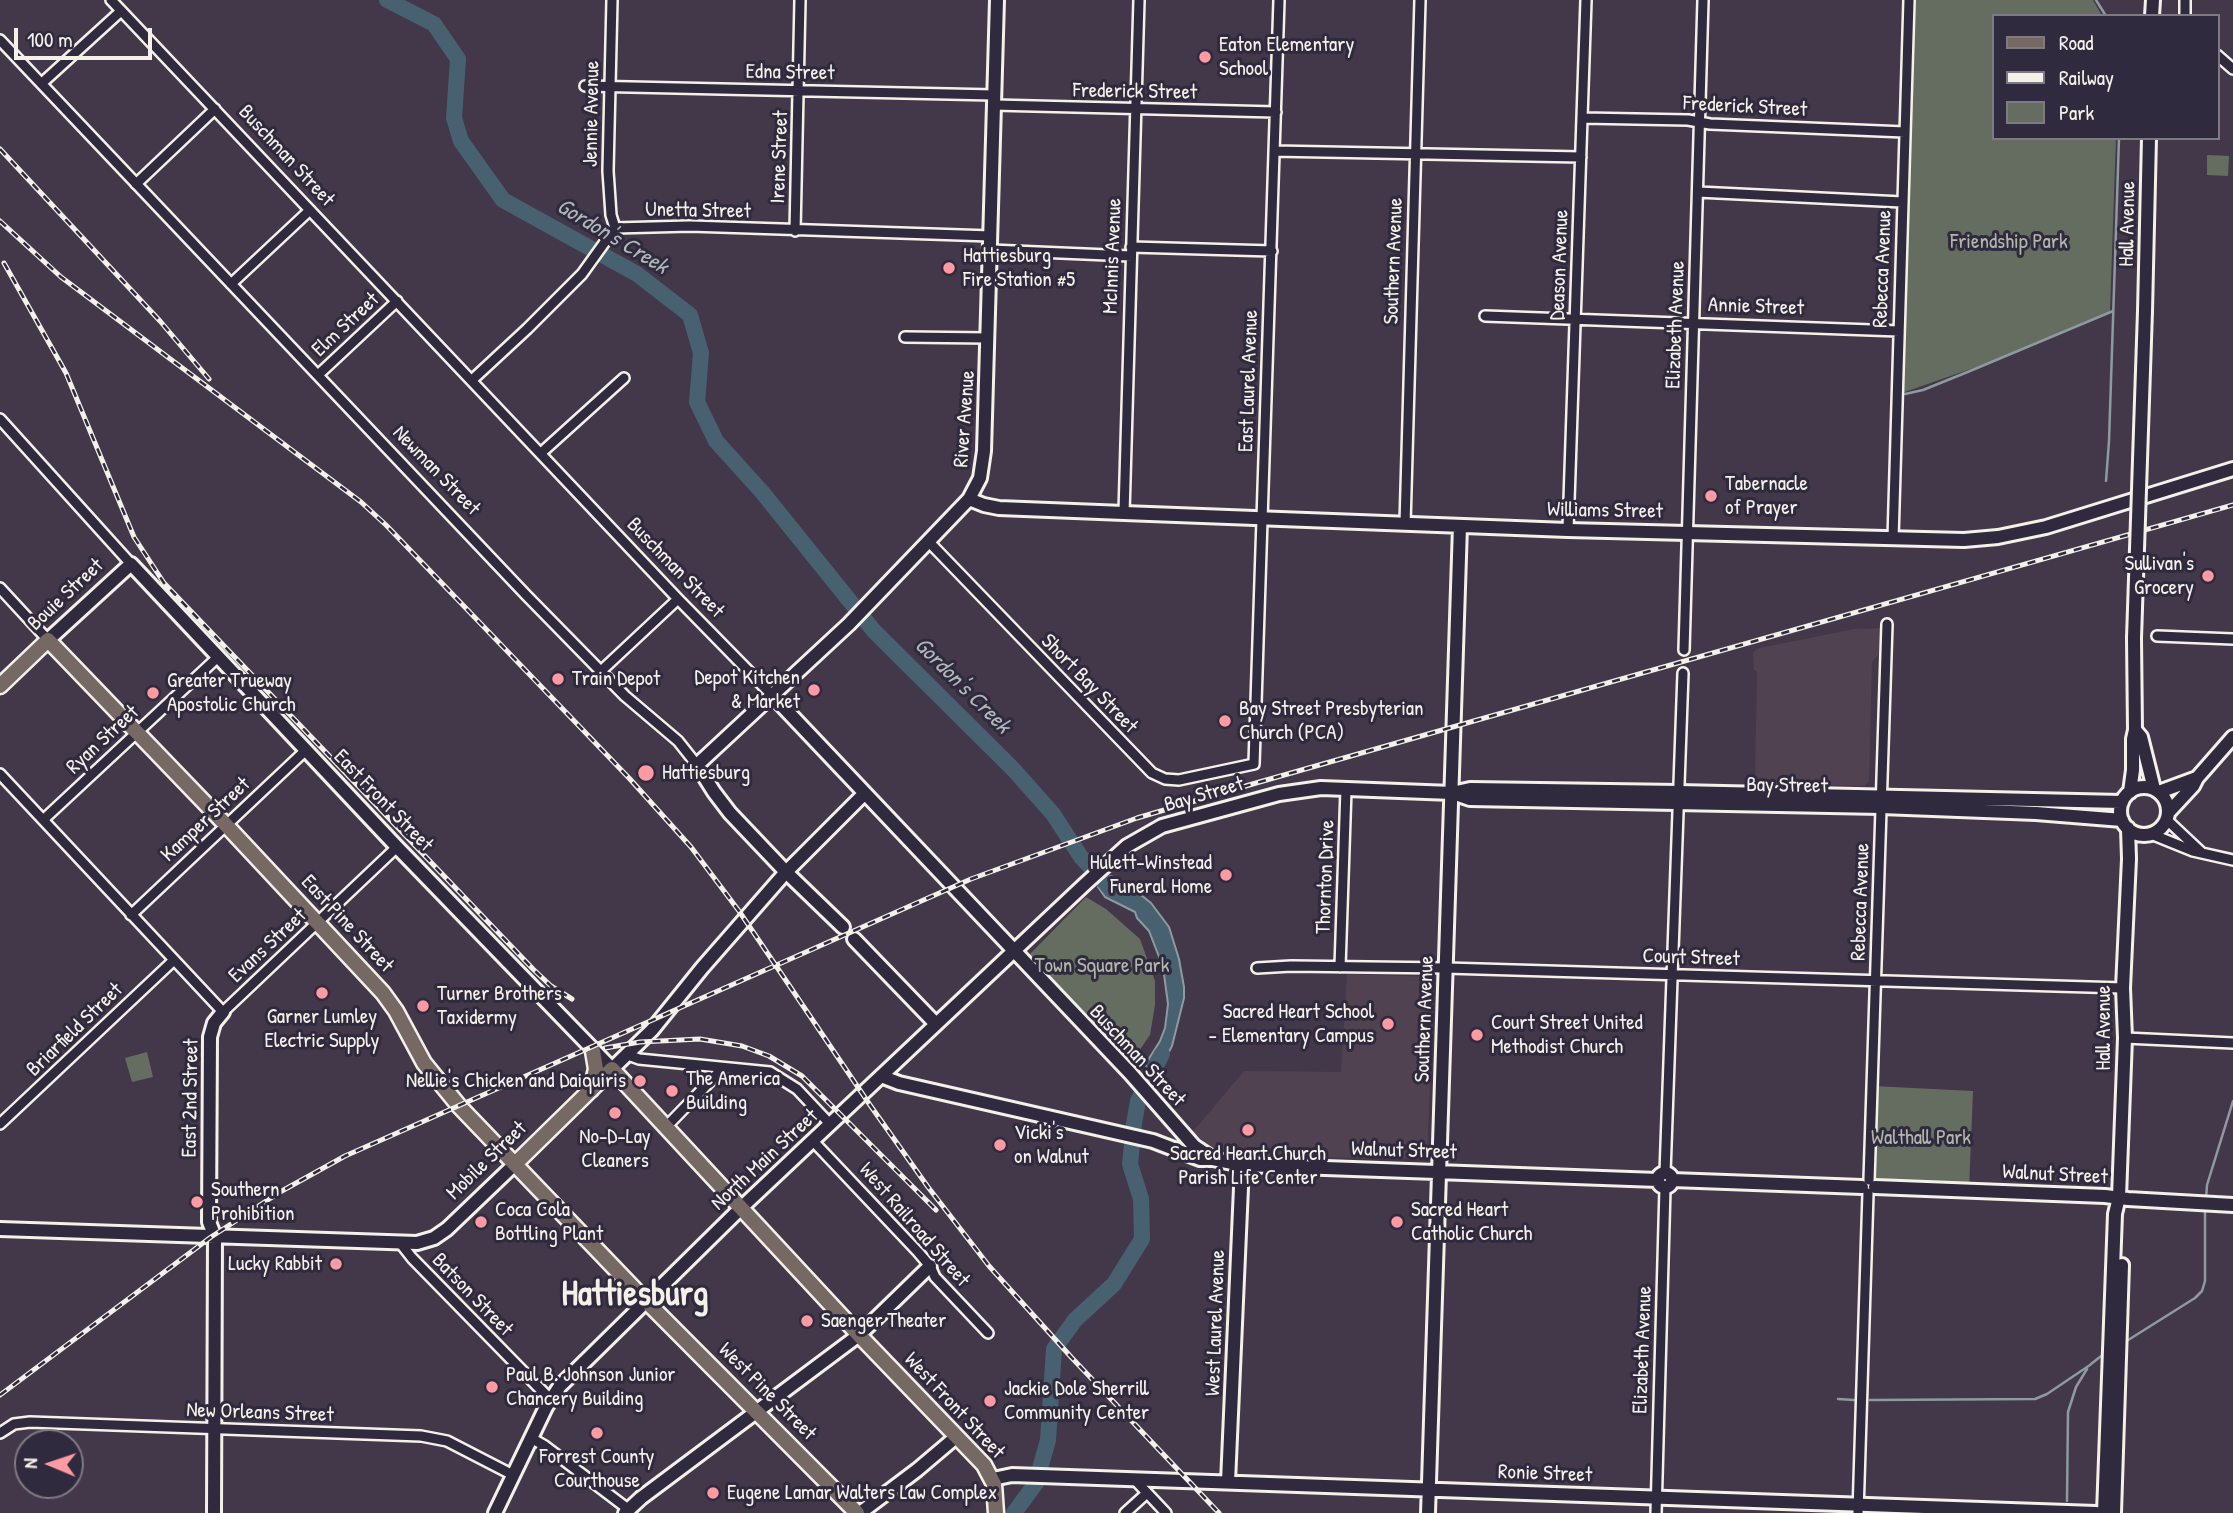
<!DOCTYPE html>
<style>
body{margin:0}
#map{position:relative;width:2233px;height:1513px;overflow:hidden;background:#433849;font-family:"Patrick Hand",sans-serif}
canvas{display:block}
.legend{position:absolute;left:1992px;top:14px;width:228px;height:126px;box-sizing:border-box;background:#2f2a3d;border:2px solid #7e7a81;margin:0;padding:9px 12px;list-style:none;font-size:21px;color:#f4f1e8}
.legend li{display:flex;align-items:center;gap:14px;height:35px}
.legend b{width:35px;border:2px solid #7e7a81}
.north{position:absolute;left:14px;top:1429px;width:70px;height:70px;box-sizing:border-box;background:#2f2a3d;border:2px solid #7e7a81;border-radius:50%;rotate:272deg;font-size:19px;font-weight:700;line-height:28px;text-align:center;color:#f4f1e8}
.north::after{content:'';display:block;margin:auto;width:24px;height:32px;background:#ff9aa2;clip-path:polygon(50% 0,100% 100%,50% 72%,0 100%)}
.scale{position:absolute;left:14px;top:28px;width:138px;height:32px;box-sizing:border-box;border:4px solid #f4f1e8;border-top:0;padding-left:9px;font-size:21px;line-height:24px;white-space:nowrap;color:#f4f1e8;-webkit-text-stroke:5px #2f2a3d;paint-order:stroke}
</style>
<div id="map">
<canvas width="2233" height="1513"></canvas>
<ul class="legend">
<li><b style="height:9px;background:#766964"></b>Road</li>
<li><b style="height:9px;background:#f4f1e8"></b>Railway</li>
<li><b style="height:19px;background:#646d60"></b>Park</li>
</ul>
<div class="north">N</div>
<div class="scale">100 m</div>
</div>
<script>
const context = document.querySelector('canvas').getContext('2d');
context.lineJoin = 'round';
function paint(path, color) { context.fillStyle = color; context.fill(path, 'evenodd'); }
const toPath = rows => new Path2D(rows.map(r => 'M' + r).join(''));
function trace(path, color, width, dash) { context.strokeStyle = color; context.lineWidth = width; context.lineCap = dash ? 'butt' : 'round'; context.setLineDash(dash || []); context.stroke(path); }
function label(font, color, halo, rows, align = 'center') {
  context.font = font + ' "Patrick Hand",sans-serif'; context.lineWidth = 6; context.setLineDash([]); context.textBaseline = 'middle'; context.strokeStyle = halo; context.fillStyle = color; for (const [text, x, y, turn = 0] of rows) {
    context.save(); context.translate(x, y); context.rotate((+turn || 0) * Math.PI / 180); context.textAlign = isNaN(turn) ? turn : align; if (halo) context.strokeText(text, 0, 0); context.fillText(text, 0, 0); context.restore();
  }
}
paint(toPath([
 [1884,628,1884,649,1872,662,1869,781,1864,786,1755,783,1757,672,1754,670,1753,652,1760,648,1854,629],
 [1347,974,1434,977,1427,1159,1242,1156,1220,1154,1191,1134,1244,1071,1341,1072]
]), '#514251');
paint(toPath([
 [1914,0,2093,0,2102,16,1993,16,1993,138,2116,138,2110,311,1985,364,1902,393],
 [2207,155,2229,156,2228,176,2207,175],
 [1086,897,1106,909,1140,939,1155,981,1155,1005,1150,1035,1132,1061,1029,955],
 [147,1052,153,1077,132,1082,125,1058],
 [1873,1086,1973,1091,1969,1190,1873,1182]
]), '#646d60');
const water = toPath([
 [1109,876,1114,877,1113,880,1136,891,1151,903,1169,927,1179,959,1184,987,1184,998,1172,1046,1157,1075,1145,1065,1160,1041,1165,1028,1168,1004,1163,967,1149,931,1137,918,1135,912,1105,897,1098,887,1109,876]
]);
paint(water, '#486170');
trace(water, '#8d9ba0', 2);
trace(toPath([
 [2096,0,2106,16],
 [1905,394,1923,390,1970,371,2113,311],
 [2106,481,2109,441,2119,138],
 [2206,1199,2207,1185,2233,1101],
 [2125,1342,2195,1298,2202,1291,2205,1281,2205,1209],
 [2091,1364,2105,1353],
 [1838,1399,1854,1400],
 [1870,1400,2035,1399,2047,1394,2090,1365],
 [2067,1501,2068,1412,2076,1387,2087,1369]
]), '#8d9ba0', 2.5);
trace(toPath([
 [387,0,434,24,458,59,454,118,461,141,503,200,637,274,690,315,701,353,697,402,716,441,762,492,874,631,1014,770,1053,814,1081,857,1112,890,1118,893],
 [1014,1513,1036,1483,1048,1440,1054,1349,1075,1320,1114,1284,1142,1239,1141,1199,1130,1164,1134,1124,1138,1101,1162,1054]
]), '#486170', 16);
const street = toPath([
 [111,0,678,599,771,694],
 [612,0,608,171,611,215,615,228],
 [2185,16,2185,0],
 [0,40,527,596,625,696,678,741,697,765],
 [2217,55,2233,69],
 [42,83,121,11],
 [585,86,994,95],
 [994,105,1276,112],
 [1583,118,1688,120,1710,124,1905,132],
 [1274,151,1581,157],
 [136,184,215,109],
 [1698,192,1902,202],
 [795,231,800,0],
 [1131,247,1272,251],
 [991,250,1131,256],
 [231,284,310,210],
 [1485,316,1899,331],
 [905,337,988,338],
 [318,375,397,301],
 [472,380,527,329,582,274,615,228,690,226,991,236],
 [0,419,131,564],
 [541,453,624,378],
 [1124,513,1139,0],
 [1405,524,1420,0],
 [1568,530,1586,0],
 [1893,539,1909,0],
 [929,542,1152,773,1165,779,1179,780,1254,764,1279,0],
 [0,588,48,640],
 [2157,636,2233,639],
 [1684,650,1703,0],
 [601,671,678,599],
 [0,774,223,1012,397,847],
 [2166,819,2201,852],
 [43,820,218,657],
 [2151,834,2193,851,2233,860],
 [131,915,306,750],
 [1340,967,1346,789],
 [1257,968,1291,966,1446,968,2123,988],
 [2125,1038,2233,1043],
 [628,1055,639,1059,770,1072,797,1089,830,1124],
 [0,1124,174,960],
 [666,1127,723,1068],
 [813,1141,918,1252,930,1266,935,1277,988,1333],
 [1665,1173,1683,673],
 [1869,1180,1887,624],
 [401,1244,412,1258,550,1399],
 [0,1433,14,1424,30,1422,421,1436,447,1441,513,1475],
 [531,1438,545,1446,628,1509],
 [1135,1480,1166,1513],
 [1125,1513,1147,1493],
 [1656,1513,1665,1188],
 [1858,1513,1868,1193]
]);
const secondary = toPath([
 [2152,16,2153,0],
 [2145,311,2149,138],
 [969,499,984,505,999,508,1124,513,1568,530,1964,540,1998,537,2046,527,2233,469],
 [48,640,131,564,397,847,612,1069,652,1030,702,968,786,872,864,794],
 [771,694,1130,1073,1194,1146,1212,1158],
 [2135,730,2141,737,2154,789],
 '2120 811a24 24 0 1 1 48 0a24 24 0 1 1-48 0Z',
 [2130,792,2133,770,2133,739,2135,730,2134,638],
 [2159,792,2197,778],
 [1453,793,1470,799,1881,807,2036,813,2122,820],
 [2168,813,2193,786,2197,778,2233,737],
 [843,927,786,872,730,813,714,792,697,765,849,624,969,499,980,478,984,451,997,0],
 [854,939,936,1024],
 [881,1076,899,1083,1153,1141,1200,1159,1213,1159,1242,1165,1658,1180],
 '1658 1180a7 7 0 1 1 14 0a7 7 0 1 1-14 0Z',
 [1672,1180,1862,1187],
 [1875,1187,2105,1196,2128,1199,2233,1205],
 [0,1229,417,1243,434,1238,447,1229,515,1164],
 [993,1479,1012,1475,2096,1513],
 [1228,1482,1242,1165],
 [214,1513,215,1237,209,1222,210,1037,214,1023,223,1012],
 [495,1513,546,1407,560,1386,741,1208,1085,884,1127,846,1162,826,1279,794,1321,788,1452,793,1470,789,1679,792,2122,802],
 [625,1513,641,1498,859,1335,930,1266],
 [860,1513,917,1470,956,1437],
 [1428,1513,1460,526],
 [2104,1513,2115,1214,2119,1197,2125,1038,2123,988,2129,859,2128,828],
 [2114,1513,2122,1265]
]);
const primary = toPath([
 [0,686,48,640,226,825,383,993,396,1011,424,1063,459,1106,646,1301,857,1513],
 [591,1090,596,1069,593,1051],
 [515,1164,612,1069,859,1335,984,1465,994,1484,996,1513]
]);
trace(street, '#f4f1e8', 14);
trace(secondary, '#f4f1e8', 18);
trace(primary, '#f4f1e8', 19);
trace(street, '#2f2a3d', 9);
trace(secondary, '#2f2a3d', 12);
trace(primary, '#766964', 14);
const rail = toPath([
 [0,149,160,321,209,379],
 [0,221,61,277,361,502,386,525,629,778,691,847,739,911,870,1105,928,1187,989,1266,1072,1358,1219,1513],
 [4,263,66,373,134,537,164,583,533,969,551,986,572,999],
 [605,1048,640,1042,700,1039,742,1046,769,1056,802,1076,936,1210],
 [0,1395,211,1237,280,1192,345,1156,971,879,1137,818,1256,783,2233,505]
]);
trace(rail, '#f4f1e8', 5);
trace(rail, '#2f2a3d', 2.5, [8]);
const secondaryBridge = toPath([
 [2134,638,2145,311]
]);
trace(secondaryBridge, '#f4f1e8', 18, []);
trace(secondaryBridge, '#2f2a3d', 12);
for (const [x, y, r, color] of [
 [1205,57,7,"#ff9aa2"],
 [949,268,7,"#ff9aa2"],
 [1711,496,7,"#ff9aa2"],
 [2208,576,7,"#ff9aa2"],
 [558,679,7,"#ff9aa2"],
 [814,690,7,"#ff9aa2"],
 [153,693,7,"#ff9aa2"],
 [1225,721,7,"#ff9aa2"],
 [646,773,9,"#ff9aa2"],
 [1226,875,7,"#ff9aa2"],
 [322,993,7,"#ff9aa2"],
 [423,1006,7,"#ff9aa2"],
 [1388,1024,7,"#ff9aa2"],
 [1477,1035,7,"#ff9aa2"],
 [640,1081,7,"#ff9aa2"],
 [672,1091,7,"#ff9aa2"],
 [615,1113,7,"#ff9aa2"],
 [1248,1130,7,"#ff9aa2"],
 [1000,1145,7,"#ff9aa2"],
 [197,1202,7,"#ff9aa2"],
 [481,1222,7,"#ff9aa2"],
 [1397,1222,7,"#ff9aa2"],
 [336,1264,7,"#ff9aa2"],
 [807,1321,7,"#ff9aa2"],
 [492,1387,7,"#ff9aa2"],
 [990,1401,7,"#ff9aa2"],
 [597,1433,7,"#ff9aa2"],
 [713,1493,7,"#ff9aa2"]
]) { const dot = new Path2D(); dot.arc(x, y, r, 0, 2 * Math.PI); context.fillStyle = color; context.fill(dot); trace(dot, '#2f2a3d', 2.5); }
label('21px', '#f4f1e8', '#2f2a3d', [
 ["Eaton Elementary",1219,45],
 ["School",1219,69],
 ["Hattiesburg",963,256],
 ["Fire Station #5",963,280],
 ["Tabernacle",1725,484],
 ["of Prayer",1725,508],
 ["Sullivan's",2194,564,"right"],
 ["Grocery",2194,588,"right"],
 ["Depot Kitchen",800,678,"right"],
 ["& Market",800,702,"right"],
 ["Train Depot",572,679],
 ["Greater Trueway",167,681],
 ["Apostolic Church",167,705],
 ["Bay Street Presbyterian",1239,709],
 ["Church (PCA)",1239,733],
 ["Hattiesburg",662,773],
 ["Hulett-Winstead",1212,863,"right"],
 ["Funeral Home",1212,887,"right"],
 ["Turner Brothers",437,994],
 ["Taxidermy",437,1018],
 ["Sacred Heart School",1374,1012,"right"],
 ["- Elementary Campus",1374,1036,"right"],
 ["Garner Lumley",322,1017,"center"],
 ["Electric Supply",322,1041,"center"],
 ["Court Street United",1491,1023],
 ["Methodist Church",1491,1047],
 ["The America",686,1079],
 ["Building",686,1103],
 ["Nellie's Chicken and Daiquiris",626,1081,"right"],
 ["Vicki's",1014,1133],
 ["on Walnut",1014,1157],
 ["No-D-Lay",615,1137,"center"],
 ["Cleaners",615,1161,"center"],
 ["Sacred Heart Church",1248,1154,"center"],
 ["Parish Life Center",1248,1178,"center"],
 ["Southern",211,1190],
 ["Prohibition",211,1214],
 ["Coca Cola",495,1210],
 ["Bottling Plant",495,1234],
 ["Sacred Heart",1411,1210],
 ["Catholic Church",1411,1234],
 ["Lucky Rabbit",322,1264,"right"],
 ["Saenger Theater",821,1321],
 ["Paul B. Johnson Junior",506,1375],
 ["Chancery Building",506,1399],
 ["Jackie Dole Sherrill",1004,1389],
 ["Community Center",1004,1413],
 ["Forrest County",597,1457,"center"],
 ["Courthouse",597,1481,"center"],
 ["Eugene Lamar Walters Law Complex",727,1493]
], 'left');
label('21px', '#f4f1e8', '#2f2a3d', [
 ["Edna Street",790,73,1],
 ["Frederick Street",1135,92,1],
 ["Frederick Street",1745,107,3],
 ["Jennie Avenue",592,114,-89],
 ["Buschman Street",286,156,47],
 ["Irene Street",780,157,-88],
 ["Unetta Street",698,211,1],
 ["Hall Avenue",2128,224,-89],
 ["McInnis Avenue",1113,256,-88],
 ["Southern Avenue",1394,261,-88],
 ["Deason Avenue",1560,265,-88],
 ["Rebecca Avenue",1883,269,-88],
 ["Annie Street",1756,307,2],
 ["Elm Street",346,325,-43],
 ["Elizabeth Avenue",1676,325,-88],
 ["East Laurel Avenue",1249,381,-88],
 ["River Avenue",965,419,-86],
 ["Newman Street",436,471,46],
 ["Williams Street",1605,511,1],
 ["Buschman Street",675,568,46],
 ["Bouie Street",66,595,-43],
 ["Short Bay Street",1089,684,46],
 ["Ryan Street",103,740,-43],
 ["Bay Street",1787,786,1],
 ["Bay Street",1204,795,-16],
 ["East Front Street",383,801,46],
 ["Kamper Street",206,820,-43],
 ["Thornton Drive",1326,877,-88],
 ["Rebecca Avenue",1861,902,-88],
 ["East Pine Street",347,924,47],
 ["Evans Street",268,946,-43],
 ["Court Street",1691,958,2],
 ["Southern Avenue",1425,1019,-88],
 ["Hall Avenue",2104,1028,-90],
 ["Briarfield Street",75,1030,-44],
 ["Buschman Street",1137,1056,47],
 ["East 2nd Street",191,1098,-89],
 ["Walnut Street",1404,1151,2],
 ["North Main Street",765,1160,-43],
 ["Mobile Street",487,1161,-44],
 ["Walnut Street",2055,1175,3],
 ["West Railroad Street",914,1225,49],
 ["Batson Street",472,1295,46],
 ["West Laurel Avenue",1216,1323,-88],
 ["Elizabeth Avenue",1643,1350,-88],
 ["West Pine Street",767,1392,45],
 ["West Front Street",954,1406,47],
 ["New Orleans Street",260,1413,2],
 ["Ronie Street",1545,1474,2]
]);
label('21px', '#b3b6ab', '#2f2a3d', [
 ["Friendship Park",2009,242],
 ["Town Square Park",1102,966],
 ["Walthall Park",1921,1138]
]);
label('italic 23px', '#afb7b8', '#2f2a3d', [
 ["Gordon's Creek",612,237,31],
 ["Gordon's Creek",962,686,45]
]);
label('bold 35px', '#f4f1e8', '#2f2a3d', [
 ["Hattiesburg",635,1296]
]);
</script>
